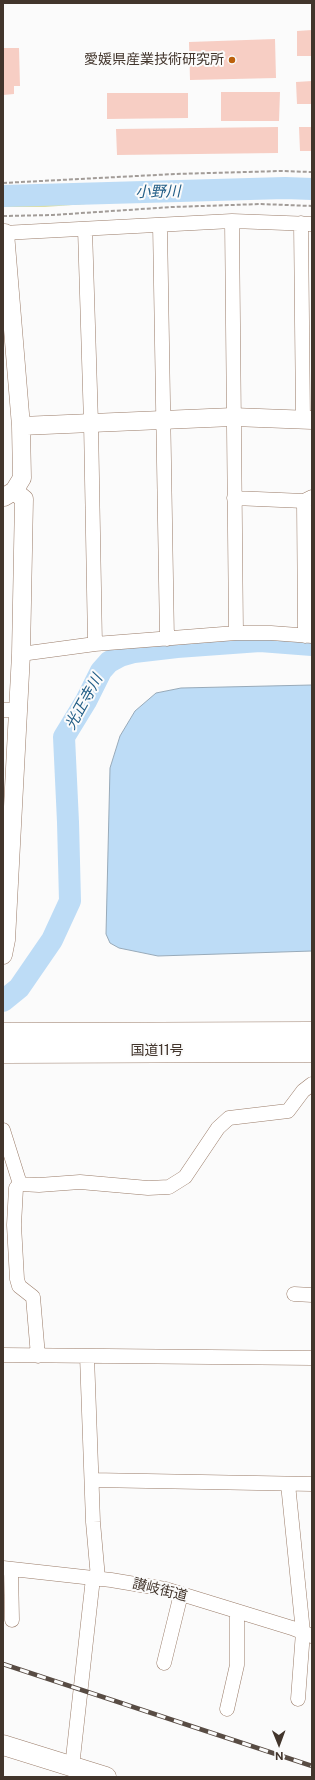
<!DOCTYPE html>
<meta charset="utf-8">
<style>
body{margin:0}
#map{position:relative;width:315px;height:1780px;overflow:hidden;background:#fbfbfb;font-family:"Public Sans",sans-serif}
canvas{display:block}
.frame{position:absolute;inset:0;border:4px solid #42352c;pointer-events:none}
.north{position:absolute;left:259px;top:1724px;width:40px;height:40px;-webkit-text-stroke:3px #fbfbfb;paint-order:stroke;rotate:179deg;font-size:11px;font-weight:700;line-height:16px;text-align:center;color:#42352c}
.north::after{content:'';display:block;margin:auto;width:14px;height:18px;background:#42352c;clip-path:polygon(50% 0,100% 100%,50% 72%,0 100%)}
</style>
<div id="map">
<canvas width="315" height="1780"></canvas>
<div class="frame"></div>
<div class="north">N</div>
</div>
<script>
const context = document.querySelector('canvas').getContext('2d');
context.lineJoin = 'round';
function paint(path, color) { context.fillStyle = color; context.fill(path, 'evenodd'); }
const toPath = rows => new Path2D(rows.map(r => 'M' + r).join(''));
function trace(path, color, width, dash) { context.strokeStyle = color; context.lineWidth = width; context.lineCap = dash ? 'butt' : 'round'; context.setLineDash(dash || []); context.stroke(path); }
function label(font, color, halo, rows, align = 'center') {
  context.font = font + ' "Public Sans","Noto Sans JP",sans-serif'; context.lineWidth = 4; context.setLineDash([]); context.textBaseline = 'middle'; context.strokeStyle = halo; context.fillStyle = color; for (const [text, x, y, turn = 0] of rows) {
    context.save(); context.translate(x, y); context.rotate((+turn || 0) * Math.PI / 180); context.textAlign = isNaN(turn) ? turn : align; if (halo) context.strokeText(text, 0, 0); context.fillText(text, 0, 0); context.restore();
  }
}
paint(toPath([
 [221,181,312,182,312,198,141,200,45,207,3,207,3,191,153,183]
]), '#dadfa7');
const water = toPath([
 [312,685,312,951,158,956,119,948,110,943,106,934,110,768,120,736,135,711,156,693,181,688,312,685]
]);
paint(water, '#bddcf6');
trace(water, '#98aab9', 1);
trace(toPath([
 [3,196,285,188,312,189],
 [3,1001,19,988,52,940,70,901,68,822,64,737,86,701,101,671,109,662,120,656,134,652,177,647,260,641,312,645]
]), '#bddcf6', 22);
paint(toPath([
 [312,30,312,56,297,56,297,31],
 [275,39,276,78,190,80,189,42],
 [3,48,19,48,20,86,14,86,14,94,3,95],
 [312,81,312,104,297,104,296,82],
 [221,92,280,92,279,121,221,121],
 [107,93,188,93,188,118,107,119],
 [278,127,278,153,117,155,116,129],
 [299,127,312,127,312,151,300,151]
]), '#f7cec4');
const minor = toPath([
 [232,221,236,633],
 [301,223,303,420],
 [160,225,167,639],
 [85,229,91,423,95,644],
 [3,233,232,221,312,224],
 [234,498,304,501,312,497],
 [304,501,305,636],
 [21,654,95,644,236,633,271,633,312,636],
 [3,710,17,710],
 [3,1130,20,1184],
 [294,1294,312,1295],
 [3,1355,312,1358],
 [38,1356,33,1297,19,1286,17,1279,14,1225,16,1188,20,1184,39,1185,80,1182,148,1188,169,1187,185,1177,218,1128,229,1118,288,1111,303,1091,312,1084],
 [87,1356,93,1522,98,1578],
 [92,1480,312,1484],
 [288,1484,303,1632,298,1699],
 [3,1568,111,1580,165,1589,292,1628,312,1636],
 [11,1569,12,1620],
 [164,1663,181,1594],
 [227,1709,237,1665,237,1612],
 [72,1767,93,1578]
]);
const tertiary = toPath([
 [21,426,233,417,312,420],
 [4,497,14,491,22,478,21,426,5,233],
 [3,955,6,940,21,654,24,499,14,491]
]);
const secondary = toPath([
 [3,1745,106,1777]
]);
const trunk = toPath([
 [3,1034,312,1033],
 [3,1052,312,1051]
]);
trace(minor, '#9a7c69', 15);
trace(tertiary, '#9a7c69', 19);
trace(secondary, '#9a7c69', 21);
trace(trunk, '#9a7c69', 23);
trace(toPath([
 [3,183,175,174,281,171,312,172],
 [3,216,53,215,172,207,261,204,312,206]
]), '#a29c98', 2, [4, 2]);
trace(minor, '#fff', 14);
trace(tertiary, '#fff', 18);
trace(secondary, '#fff', 20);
trace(trunk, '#fff', 22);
const rail = toPath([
 [3,1664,312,1766]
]);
trace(rail, '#584c44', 4.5);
trace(rail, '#fbfbfb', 3, [9]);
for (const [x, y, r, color] of [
 [232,60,4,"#bc600b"]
]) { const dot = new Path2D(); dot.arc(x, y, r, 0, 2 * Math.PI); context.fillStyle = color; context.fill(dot); trace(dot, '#fbfbfb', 1.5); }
label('14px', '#42352c', '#fbfbfb', [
 ["愛媛県産業技術研究所",224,60]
], 'right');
label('14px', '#42352c', '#fbfbfb', [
 ["国道11号",157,1051],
 ["讃岐街道",160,1590,14]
]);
label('italic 15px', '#215d86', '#fbfbfb', [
 ["小野川",158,192,-1],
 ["光正寺川",84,702,-61]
]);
</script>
